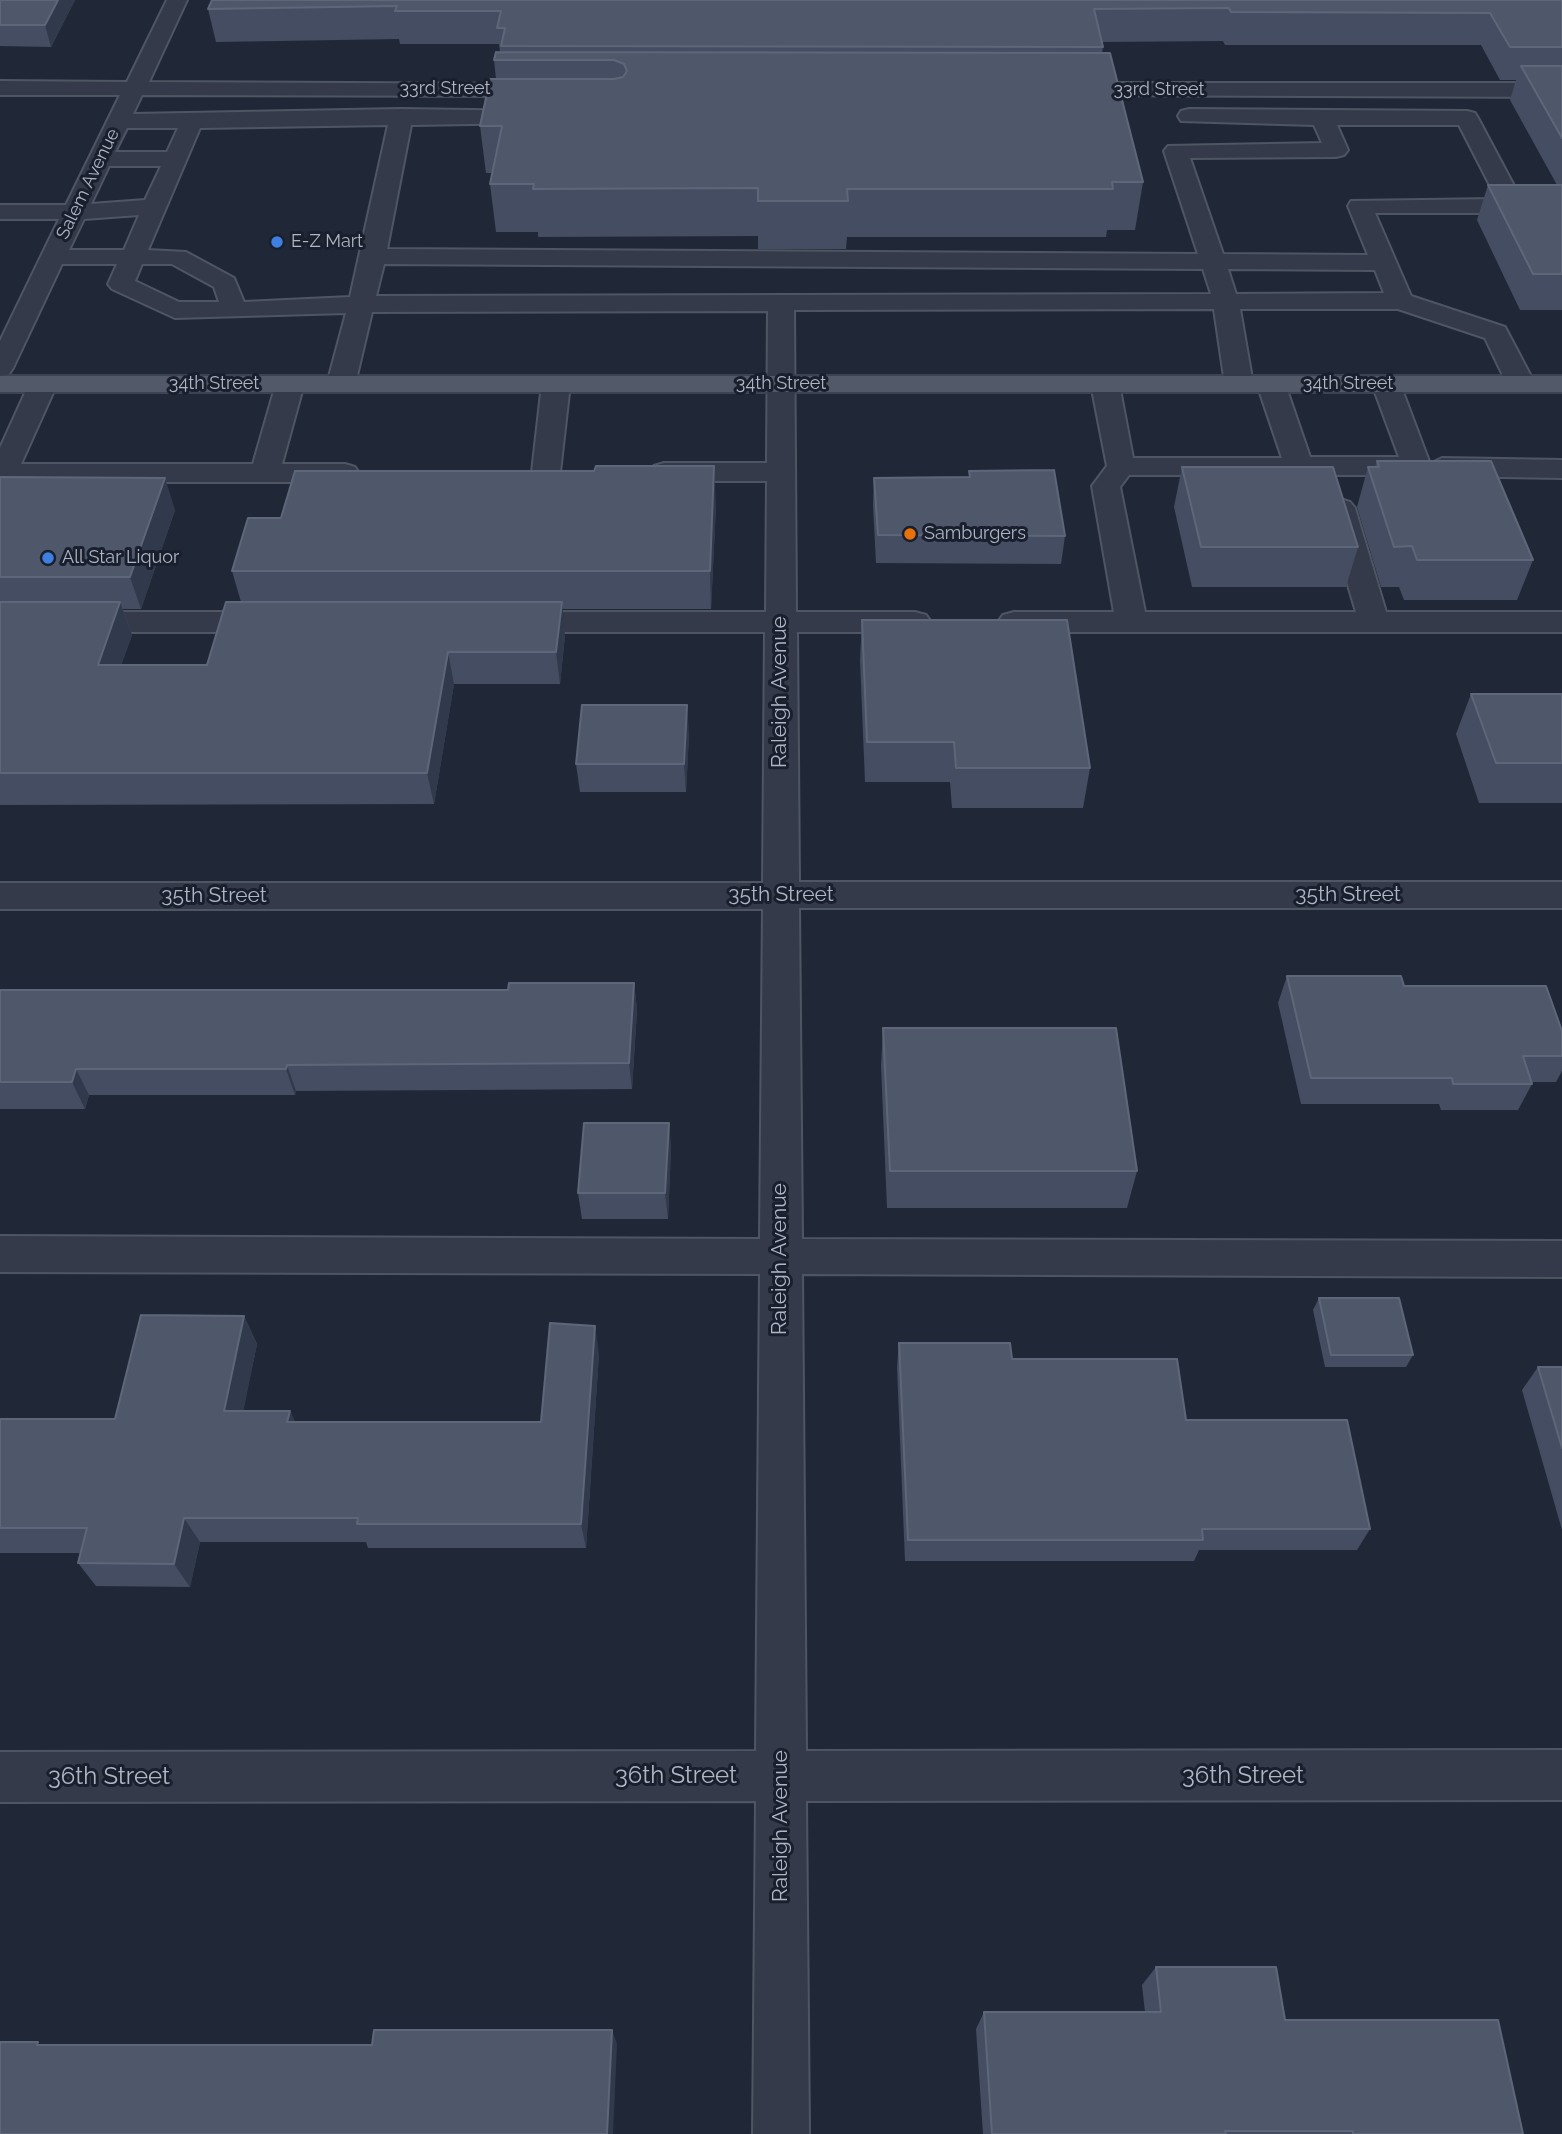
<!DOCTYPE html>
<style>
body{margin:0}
canvas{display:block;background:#202838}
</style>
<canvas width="1562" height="2134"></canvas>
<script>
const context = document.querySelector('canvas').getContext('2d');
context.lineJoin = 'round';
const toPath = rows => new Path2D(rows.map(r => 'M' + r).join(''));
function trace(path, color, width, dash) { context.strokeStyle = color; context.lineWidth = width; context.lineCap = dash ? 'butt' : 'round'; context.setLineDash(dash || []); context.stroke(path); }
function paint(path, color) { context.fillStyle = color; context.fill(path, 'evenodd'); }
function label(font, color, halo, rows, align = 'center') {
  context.font = font + ' Raleway,sans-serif'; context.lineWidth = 6; context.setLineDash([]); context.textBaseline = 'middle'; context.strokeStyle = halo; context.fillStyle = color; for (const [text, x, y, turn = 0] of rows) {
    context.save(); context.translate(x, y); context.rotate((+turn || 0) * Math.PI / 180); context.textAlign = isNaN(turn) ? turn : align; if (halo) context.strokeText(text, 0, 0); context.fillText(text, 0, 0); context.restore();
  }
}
const minor = toPath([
 [167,0,187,0,149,82,549,84,552,89,549,94,541,96,142,95,133,114,401,109,541,111,544,116,541,121,533,123,411,125,387,249,1198,254,1164,151,1168,146,1322,143,1314,125,1181,121,1178,116,1181,111,1189,109,1467,111,1475,113,1478,118,1521,199,1562,199,1562,213,1375,213,1411,296,1505,327,1535,384,1531,390,1521,392,1511,390,1507,384,1485,338,1398,309,1240,309,1253,384,1249,390,1239,392,1229,390,1225,384,1214,309,794,310,796,612,915,612,926,615,931,622,926,629,915,632,797,632,799,882,1562,882,1562,908,799,908,802,1239,1562,1241,1562,1277,802,1274,806,1751,1562,1750,1562,1800,806,1801,809,2134,753,2134,756,1801,0,1802,0,1752,756,1751,760,1274,0,1272,0,1236,760,1239,763,909,0,909,0,883,763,883,765,632,513,632,502,629,497,622,502,615,513,612,766,612,767,481,664,481,654,478,650,472,654,466,664,463,767,463,768,311,372,312,355,384,351,390,341,392,331,390,327,384,346,313,175,318,112,289,108,284,117,264,62,264,13,368,9,374,0,376,0,341,59,219,0,219,0,205,66,205,120,95,0,95,0,81,127,82,167,0],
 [388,125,350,297,244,302,234,278,186,252,148,250,200,128,388,125],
 [1337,125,1459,125,1497,199,1351,201,1348,206,1368,255,1223,254,1190,158,1336,157,1344,155,1348,150,1337,125],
 [127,128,178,128,167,152,115,152,127,128],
 [109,166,161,166,145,200,91,204,109,166],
 [139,215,124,250,69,250,84,219,139,215],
 [142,264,172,264,214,287,219,302,179,302,135,281,142,264],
 [384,264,1203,269,1211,294,376,296,384,264],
 [1228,269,1375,270,1384,293,1236,294,1228,269],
 [1067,83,1562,83,1562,97,1059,95,1056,90,1059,85,1067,83],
 [43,376,53,378,57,384,21,464,253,464,276,384,280,378,290,376,300,378,304,384,282,464,345,464,355,467,359,473,355,479,345,482,0,482,0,448,29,384,33,378,43,376],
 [556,376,566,378,570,384,560,472,556,478,546,481,536,478,532,472,542,384,546,378,556,376],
 [1105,376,1115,378,1119,384,1133,458,1282,458,1257,384,1261,378,1271,376,1281,378,1285,384,1310,457,1399,457,1372,384,1376,378,1386,376,1396,378,1400,384,1430,464,1442,458,1562,460,1562,478,1442,476,1432,473,1429,468,1426,472,1416,475,1129,475,1120,487,1145,612,1356,612,1325,508,1330,502,1340,499,1350,502,1355,508,1386,612,1562,612,1562,632,1014,632,1003,629,998,622,1003,615,1014,612,1114,612,1092,486,1107,466,1091,384,1095,378,1105,376],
 [0,612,271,612,282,615,287,622,282,629,271,632,0,632,0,612]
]);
const major = toPath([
 [0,376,1562,376,1562,392,0,392,0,376]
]);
trace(minor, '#4e5563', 4);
trace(major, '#3d4352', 4);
paint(minor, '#343a49');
paint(major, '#525969');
paint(toPath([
 [0,0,75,0,51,47,0,46],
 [212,0,1562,0,1562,310,1520,310,1477,220,1488,185,1557,185,1510,100,1516,80,1500,80,1481,45,1225,45,1223,41,1102,42,1103,47,1102,53,1143,182,1135,230,1107,230,1106,237,847,237,846,249,758,249,758,236,538,237,538,232,496,232,490,184,492,173,486,173,480,126,496,79,494,60,500,52,499,44,400,44,399,39,216,42,208,9],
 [1377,461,1533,560,1517,600,1404,600,1399,587,1381,587,1357,507,1368,467,1375,467],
 [1182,467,1358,547,1346,587,1192,587,1174,507],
 [969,471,1065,536,1061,564,876,563,873,505,874,478,969,477],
 [0,477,175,510,141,609,123,609,132,635,121,665,207,665,241,602,232,571,281,518,716,505,711,609,562,609,565,635,560,684,454,684,434,804,0,805],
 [862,620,1090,768,1083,808,952,808,950,782,865,782,860,660],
 [1471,694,1562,694,1562,803,1479,803,1456,734],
 [689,733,686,792,580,792,576,764],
 [1287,976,1404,986,1562,1031,1562,1071,1556,1082,1531,1082,1532,1084,1518,1110,1441,1110,1439,1104,1301,1104,1278,1003],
 [634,983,637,1010,632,1089,296,1091,295,1095,89,1095,85,1109,0,1109,0,990,508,990],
 [883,1028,1137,1171,1127,1208,887,1208,881,1066],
 [669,1123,671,1149,668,1219,582,1219,578,1193],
 [1319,1298,1413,1355,1406,1367,1325,1367,1313,1310],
 [244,1316,257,1344,243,1411,290,1411,295,1422,541,1422,599,1354,586,1548,368,1548,366,1542,200,1542,190,1587,96,1586,78,1563,81,1553,0,1553,0,1419,115,1419],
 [899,1343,1012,1359,1186,1420,1370,1529,1357,1550,1199,1550,1194,1561,905,1561,897,1367],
 [1538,1367,1562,1367,1562,1530,1522,1390],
 [1156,1967,1285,2020,1523,2134,983,2134,976,2029,984,2012,1145,2012,1142,1985]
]), '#444d61');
paint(toPath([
 [58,0,75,0,51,47,45,25],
 [714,466,716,505,711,609,710,571],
 [165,478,175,510,141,609,130,577],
 [120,602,132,635,110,697,98,665],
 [562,602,565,635,560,684,556,652],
 [448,652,454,684,434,804,427,773],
 [687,705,689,733,686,792,684,764],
 [634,983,637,1010,632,1089,629,1063],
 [287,1065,296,1091,295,1095,286,1069],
 [76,1069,89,1095,85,1109,72,1082],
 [669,1123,671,1149,668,1219,665,1193],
 [244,1316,257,1344,238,1437,224,1411],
 [595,1326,599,1354,586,1548,581,1524],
 [290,1411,302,1437,287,1422],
 [184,1518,200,1542,190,1587,174,1564],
 [612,2030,617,2044,613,2134,607,2134]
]), '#31394c');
const building = toPath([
 [0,0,58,0,45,25,0,25,0,0],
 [212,0,1562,0,1562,47,1510,47,1490,13,1231,12,1229,8,1094,9,1103,47,501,46,505,28,497,28,501,11,395,11,397,6,208,9,212,0],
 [496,52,1110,53,1143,182,1112,182,1113,189,847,189,848,201,758,201,758,188,533,189,534,184,490,184,502,126,480,126,490,79,614,79,623,77,627,71,624,64,614,60,494,60,496,52],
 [1521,66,1562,66,1562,138,1521,66],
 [1488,185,1562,185,1562,274,1533,274,1488,185],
 [1377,461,1491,461,1533,560,1417,560,1412,546,1394,547,1368,467,1379,467,1377,461],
 [596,466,714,466,710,571,232,571,248,518,281,518,295,471,594,471,596,466],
 [1182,467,1333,467,1358,547,1201,547,1182,467],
 [1054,470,1065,536,878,535,874,478,970,477,969,471,1054,470],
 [0,477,165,478,130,577,0,577,0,477],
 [0,602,120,602,98,665,207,665,226,602,562,602,556,652,448,652,427,773,0,773,0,602],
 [862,620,1067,620,1090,768,956,768,954,742,867,742,862,620],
 [1471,694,1562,694,1562,763,1496,763,1471,694],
 [582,705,687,705,684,764,576,764,582,705],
 [1287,976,1401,976,1404,986,1546,986,1562,1031,1562,1056,1523,1056,1532,1084,1453,1084,1452,1078,1311,1078,1287,976],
 [509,983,634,983,629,1063,287,1065,286,1069,76,1069,72,1082,0,1082,0,990,508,990,509,983],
 [883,1028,1116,1028,1137,1171,890,1171,883,1028],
 [584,1123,669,1123,665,1193,578,1193,584,1123],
 [1319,1298,1399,1298,1413,1355,1331,1355,1319,1298],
 [141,1315,244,1316,224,1411,290,1411,287,1422,541,1422,550,1323,595,1326,581,1524,357,1524,358,1518,184,1518,174,1564,78,1563,87,1528,0,1528,0,1419,115,1419,141,1315],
 [899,1343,1010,1343,1012,1359,1177,1359,1186,1420,1347,1420,1370,1529,1202,1529,1203,1540,908,1540,899,1343],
 [1538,1367,1562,1367,1562,1448,1538,1367],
 [1156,1967,1276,1967,1285,2020,1498,2020,1523,2134,1353,2134,1353,2131,1225,2131,1226,2134,992,2134,984,2012,1161,2012,1156,1967],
 [374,2030,612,2030,607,2134,0,2134,0,2042,38,2042,37,2045,372,2045,374,2030]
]);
paint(building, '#4f586b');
trace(building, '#5e6779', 2);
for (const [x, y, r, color] of [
 [277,242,7,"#3f7fe0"],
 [910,534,7,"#e8710a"],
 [48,558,7,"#3f7fe0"]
]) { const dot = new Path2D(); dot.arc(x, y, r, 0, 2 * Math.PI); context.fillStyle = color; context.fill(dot); trace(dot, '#191f2d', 2.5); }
label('18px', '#aeb5c5', '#191f2d', [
 ["33rd Street",445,89],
 ["33rd Street",1159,90],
 ["Salem Avenue",88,184,-64],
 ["34th Street",214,384],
 ["34th Street",781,384],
 ["34th Street",1348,384]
]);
label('18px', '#aeb5c5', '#191f2d', [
 ["E-Z Mart",291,242],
 ["Samburgers",924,534],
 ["All Star Liquor",62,558]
], 'left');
label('21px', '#aeb5c5', '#191f2d', [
 ["Raleigh Avenue",780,692,-90],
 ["35th Street",781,895],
 ["35th Street",1348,895],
 ["35th Street",214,896],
 ["Raleigh Avenue",780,1259,-90],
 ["Raleigh Avenue",781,1826,-90]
]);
label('24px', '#aeb5c5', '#191f2d', [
 ["36th Street",676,1776],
 ["36th Street",1243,1776],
 ["36th Street",109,1777]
]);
</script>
